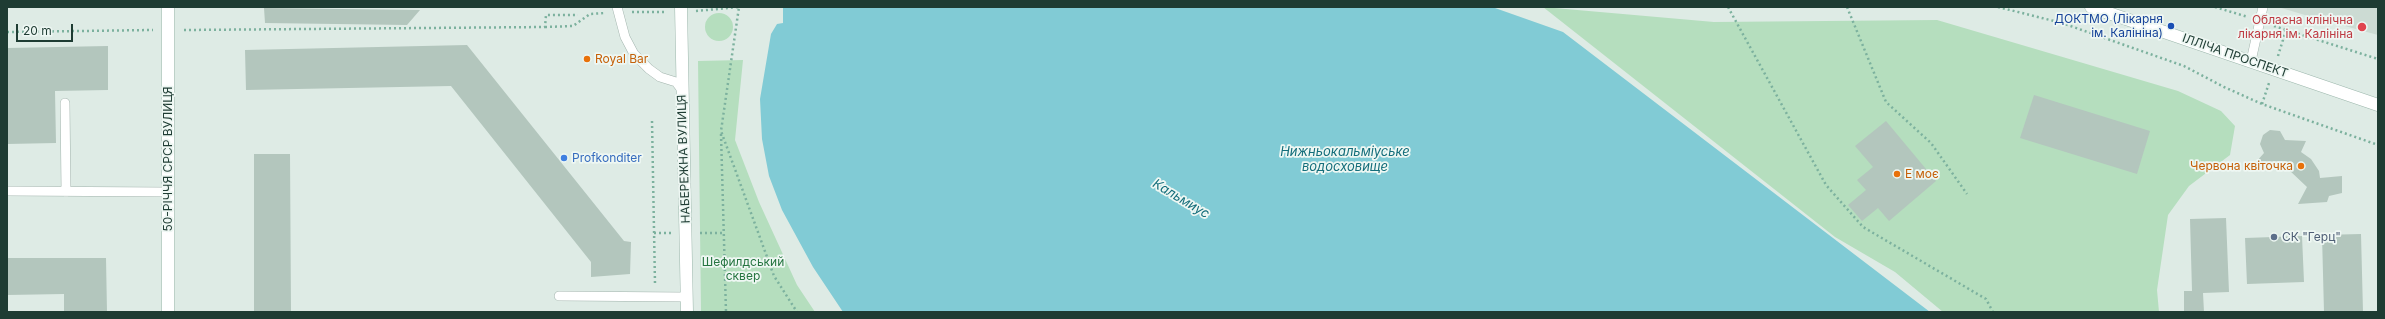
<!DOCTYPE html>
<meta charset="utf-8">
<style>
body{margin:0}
#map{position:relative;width:2385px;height:319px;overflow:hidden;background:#deebe5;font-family:Inter,sans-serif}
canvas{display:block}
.frame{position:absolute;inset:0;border:8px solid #1e3c33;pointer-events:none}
.scale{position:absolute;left:16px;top:24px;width:57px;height:18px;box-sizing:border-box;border:2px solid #1e3c33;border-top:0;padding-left:5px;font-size:12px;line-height:14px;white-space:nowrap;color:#1e3c33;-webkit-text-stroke:3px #eef7f3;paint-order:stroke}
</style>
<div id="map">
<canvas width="2385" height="319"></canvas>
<div class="frame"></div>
<div class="scale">20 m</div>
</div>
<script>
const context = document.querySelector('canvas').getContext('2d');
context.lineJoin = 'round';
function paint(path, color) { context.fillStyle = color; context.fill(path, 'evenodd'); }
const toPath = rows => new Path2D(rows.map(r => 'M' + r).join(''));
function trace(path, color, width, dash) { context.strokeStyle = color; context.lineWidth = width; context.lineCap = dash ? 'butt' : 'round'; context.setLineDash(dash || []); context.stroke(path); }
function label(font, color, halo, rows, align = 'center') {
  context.font = font + ' Inter,sans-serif'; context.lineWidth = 3.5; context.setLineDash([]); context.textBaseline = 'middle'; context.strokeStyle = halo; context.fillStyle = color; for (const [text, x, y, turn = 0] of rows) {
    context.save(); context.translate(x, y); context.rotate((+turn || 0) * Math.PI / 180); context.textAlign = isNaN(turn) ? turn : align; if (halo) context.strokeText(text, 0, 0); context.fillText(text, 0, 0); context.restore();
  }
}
paint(toPath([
 [2278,7,2378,7,2378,35,2315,18]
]), '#ccdbd3');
paint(toPath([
 [1543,7,1714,22,1937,20,2178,91,2221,111,2235,126,2230,155,2189,186,2168,215,2157,290,2159,312,1943,312,1895,272,1835,237],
 '705 27a14 14 0 1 1 28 0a14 14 0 1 1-28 0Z',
 [743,60,735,140,759,202,797,285,815,312,701,312,698,61]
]), '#b5debe');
paint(toPath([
 [783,7,1495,8,1563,32,1930,312,843,312,813,267,782,210,769,176,762,139,760,99,771,34,777,24,783,23]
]), '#81cbd5');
paint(toPath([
 [264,8,420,10,407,25,265,23],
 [467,45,624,241,631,242,630,274,591,277,591,262,451,86,246,90,245,50],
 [108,46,108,90,55,91,56,143,7,144,7,48],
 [2034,95,2150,131,2137,174,2020,138],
 [1886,121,1936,181,1889,221,1878,208,1862,221,1848,205,1866,190,1857,180,1873,167,1855,146],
 [2270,130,2280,131,2285,140,2306,141,2301,152,2311,159,2319,171,2320,178,2342,176,2342,193,2329,196,2327,202,2298,204,2307,187,2289,170,2285,161,2256,162,2264,153,2260,144,2263,135],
 [254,154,290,154,291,312,254,312],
 [2226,218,2229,292,2203,293,2204,312,2184,312,2184,291,2192,291,2190,219],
 [2361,234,2363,312,2324,312,2322,235],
 [2302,236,2304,282,2247,284,2245,238],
 [7,258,106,258,107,312,64,312,64,294,7,295]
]), '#b3c6bd');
const lane = toPath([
 [617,7,625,37,634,54,649,69,660,77,676,82,682,90],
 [2251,61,2263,7],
 [65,103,66,192],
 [7,191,168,192],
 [559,296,686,297]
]);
const secondary = toPath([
 [681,7,687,312],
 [2091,7,2378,105],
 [168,312,168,7]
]);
trace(lane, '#a1b3ac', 10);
trace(secondary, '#9cb7ac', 13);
trace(toPath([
 [1728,7,1826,185,1863,227,1986,299,1993,312],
 [1847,7,1886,102,1931,143,1967,194],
 [1998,7,2062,23,2184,66,2224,87,2262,104,2378,145],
 [2215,7,2248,17],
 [696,11,739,7,721,131,774,276,797,312],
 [632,12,667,12],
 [2274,26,2378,59],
 [545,27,573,26,590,14,605,13],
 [184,30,545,27,546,15,578,15],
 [7,32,153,30],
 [2278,56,2286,30],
 [2262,104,2269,83],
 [652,121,655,284],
 [721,134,726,312],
 [654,233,671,233],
 [700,233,724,233]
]), '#7cb19e', 2.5, [2, 3]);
trace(lane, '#fff', 9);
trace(secondary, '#fff', 12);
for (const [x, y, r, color] of [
 [2171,26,4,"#1a4fb4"],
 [2362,27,5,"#e0444e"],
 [587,59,4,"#e8710a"],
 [564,158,4,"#3f7fe0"],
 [2301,166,4,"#e8710a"],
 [1897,174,4,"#e8710a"],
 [2274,237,4,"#5c6f8a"]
]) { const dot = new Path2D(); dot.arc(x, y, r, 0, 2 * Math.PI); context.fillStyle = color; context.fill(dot); trace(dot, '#eef7f3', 1.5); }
label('12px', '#164399', '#eef7f3', [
 ["ДОКТМО (Лікарня",2163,19],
 ["ім. Калініна)",2163,33]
], 'right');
label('12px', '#be3a42', '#eef7f3', [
 ["Обласна клінічна",2353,20],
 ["лікарня ім. Калініна",2353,34]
], 'right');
label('12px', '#1e3c33', '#eef7f3', [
 ["ІЛЛІЧА ПРОСПЕКТ",2235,56,19],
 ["50-РІЧЧЯ СРСР ВУЛИЦЯ",168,159,-90],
 ["НАБЕРЕЖНА ВУЛИЦЯ",684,159,-92]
]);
label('12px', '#c56008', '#eef7f3', [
 ["Royal Bar",595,59],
 ["Червона квіточка",2293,166,"right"],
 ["Е моє",1905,174]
], 'left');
label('12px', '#366cbe', '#eef7f3', [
 ["Profkonditer",572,158]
], 'left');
label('12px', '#4e5e75', '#eef7f3', [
 ["СК \"Герц\"",2282,237]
], 'left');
label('12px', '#267541', '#eef7f3', [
 ["Шефилдський",743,262],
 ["сквер",743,276]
]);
label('italic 13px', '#146e7b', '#eef7f3', [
 ["Нижньокальміуське",1345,152],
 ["водосховище",1345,167],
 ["Кальмиус",1181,199,31]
]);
</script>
